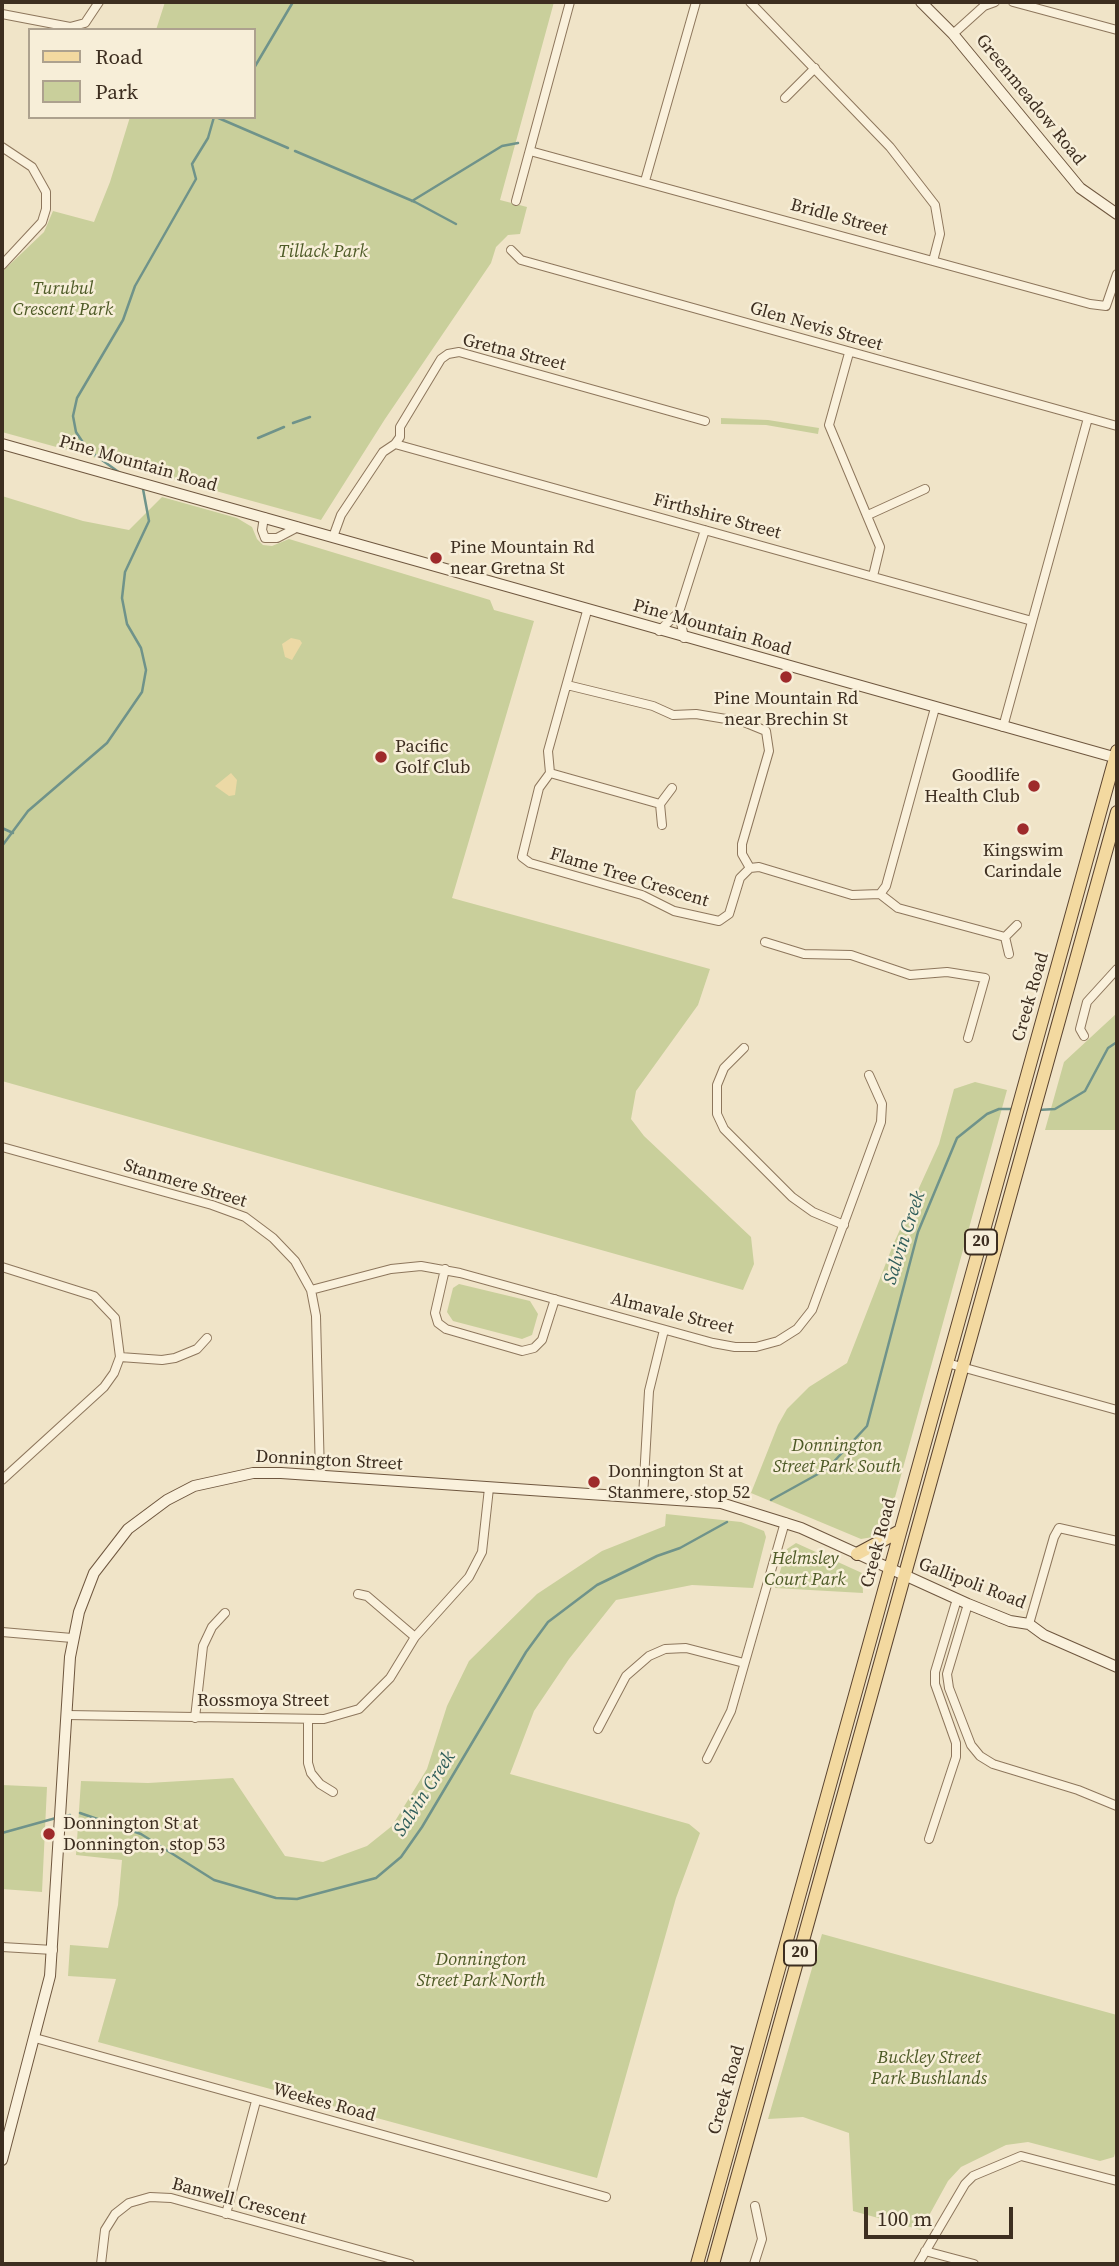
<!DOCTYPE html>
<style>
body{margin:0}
#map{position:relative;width:1119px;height:2266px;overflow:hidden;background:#f0e4c8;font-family:"Source Serif 4",serif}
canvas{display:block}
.frame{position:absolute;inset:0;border:4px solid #3d2e20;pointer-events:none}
.legend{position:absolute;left:28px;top:28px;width:228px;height:91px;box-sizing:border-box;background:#f7eed8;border:2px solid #ada18e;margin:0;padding:9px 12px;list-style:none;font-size:21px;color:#3d2e20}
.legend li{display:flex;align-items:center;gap:14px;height:35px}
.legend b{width:35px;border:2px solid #ada18e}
.scale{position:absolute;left:864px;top:2207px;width:149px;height:32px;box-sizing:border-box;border:4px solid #3d2e20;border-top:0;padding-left:9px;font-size:21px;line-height:24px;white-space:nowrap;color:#3d2e20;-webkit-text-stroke:5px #f7eed8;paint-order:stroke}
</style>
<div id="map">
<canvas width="1119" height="2266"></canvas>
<div class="frame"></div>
<ul class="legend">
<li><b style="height:9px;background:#f3d9a0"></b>Road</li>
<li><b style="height:19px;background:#c9cf9b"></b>Park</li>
</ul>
<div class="scale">100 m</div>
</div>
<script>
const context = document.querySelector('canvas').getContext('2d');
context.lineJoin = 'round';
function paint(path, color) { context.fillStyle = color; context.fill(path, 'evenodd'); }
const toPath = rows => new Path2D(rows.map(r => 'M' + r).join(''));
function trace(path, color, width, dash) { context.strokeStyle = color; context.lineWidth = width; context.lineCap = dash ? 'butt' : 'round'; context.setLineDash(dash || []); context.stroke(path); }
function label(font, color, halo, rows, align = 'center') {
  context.font = font + ' "Source Serif 4",serif'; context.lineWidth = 5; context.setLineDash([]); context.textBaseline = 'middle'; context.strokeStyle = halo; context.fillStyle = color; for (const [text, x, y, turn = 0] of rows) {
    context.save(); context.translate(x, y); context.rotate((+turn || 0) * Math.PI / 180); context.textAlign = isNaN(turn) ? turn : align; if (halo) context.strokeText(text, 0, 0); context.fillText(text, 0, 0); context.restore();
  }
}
paint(toPath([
 [165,2,554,2,500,200,527,207,520,234,508,235,496,247,491,263,385,419,321,520,2,432,2,272,44,232,53,211,94,222,110,182,130,117,254,117,254,30,156,30],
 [721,418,768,420,819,428,818,434,766,425,721,424],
 [2,496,83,521,129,530,162,497,237,518,252,527,257,539,263,545,272,546,289,539,490,600,494,610,534,621,452,898,710,969,698,1005,636,1091,631,1119,644,1136,751,1237,754,1264,743,1290,2,1081],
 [1117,1013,1117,1130,1045,1130,1064,1062],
 [975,1082,1007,1090,889,1519,884,1528,873,1537,861,1539,751,1493,778,1425,787,1409,809,1387,847,1363,893,1245,939,1144,954,1089],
 [459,1284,530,1301,538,1314,532,1335,522,1339,453,1321,447,1312,453,1288],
 [666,1514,741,1522,764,1531,766,1537,753,1588,692,1585,616,1600,569,1659,534,1711,510,1774,689,1824,700,1833,676,1898,597,2178,98,2042,116,1979,68,1976,70,1945,108,1948,118,1905,122,1860,76,1855,81,1781,148,1783,233,1778,285,1856,323,1862,367,1846,392,1826,427,1769,447,1706,469,1661,537,1594,602,1551,665,1526],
 [796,1543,862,1573,863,1593,775,1588,787,1549],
 [2,1785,47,1787,42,1892,2,1889],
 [822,1934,1117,2015,1117,2146,1114,2157,1100,2161,1028,2142,1006,2145,961,2167,948,2181,921,2230,853,2211,849,2133,803,2117,768,2119]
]), '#c9cf9b');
paint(toPath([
 [291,638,300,640,302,643,292,660,285,657,282,644],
 [231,773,237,780,235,795,229,796,215,786]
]), '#ecd9a5');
trace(toPath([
 [254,68,293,2],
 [216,117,288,148],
 [295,151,415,202,456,224],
 [412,201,502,146,518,143],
 [293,423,310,417],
 [258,438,284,427],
 [120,473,88,450,76,432,73,416,77,398,123,320,135,286,196,179,192,164,208,138,214,117],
 [2,828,13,833],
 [2,846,28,811,107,743,142,692,146,670,141,648,127,624,122,598,125,572,149,521,143,489],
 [1038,1110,1055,1109,1085,1091,1108,1048,1117,1042],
 [771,1500,827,1469,867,1426,918,1232,957,1138,987,1114,999,1109,1014,1109],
 [80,1813,141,1834,214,1880,276,1898,297,1899,376,1878,401,1857,422,1827,526,1652,548,1622,597,1585,657,1556,680,1548,727,1522],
 [63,1817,70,1815],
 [2,1833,56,1818]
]), '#6f938a', 2.5);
const street = toPath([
 [750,2,890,147,935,205,940,234,933,261],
 [1013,2,1117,30],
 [2,14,70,27,85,23,99,2],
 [953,34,984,6,995,2],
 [785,98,815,68],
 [2,147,32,167,46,192,46,209,42,222,2,265],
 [530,151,1090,304,1106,306,1117,274],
 [645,181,696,2],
 [516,201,570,2],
 [511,250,521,260,1117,426],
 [849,353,829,425,880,547,873,576],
 [395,444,1032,621],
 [868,515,925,489],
 [264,517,262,530,265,538,277,538,298,527],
 [333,537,341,515,383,452,395,444,400,437,400,427,441,359,448,354,459,352,705,421],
 [587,611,548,751,550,773,539,788,522,857,530,863,642,895,674,911,719,921,729,914,740,878,750,868,759,867,852,895,880,894,886,886,935,708],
 [659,631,679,612],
 [684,638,679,612,705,530],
 [567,685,653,706,673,715,696,714,744,722,766,731,769,751,742,844,742,854,750,868],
 [1003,727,1088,418],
 [550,773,660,804],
 [662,825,660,804,672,788],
 [880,894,898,908,1005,937],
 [765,942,804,954,851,955,910,975,947,972,985,978,968,1038],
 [1009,954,1005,937,1017,925],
 [1084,1036,1080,1029,1087,1002,1117,969],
 [744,1048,724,1068,717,1085,717,1114,724,1129,792,1197,813,1212,844,1225],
 [2,1147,212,1205,245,1217,273,1238,295,1261,311,1290,316,1316,320,1476],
 [2,1267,94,1296,115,1318,120,1357,114,1373,104,1387,2,1480],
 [445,1269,435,1313,438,1323,446,1329,522,1351,534,1348,542,1340,555,1299],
 [311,1290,391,1269,421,1266,460,1273,713,1343,735,1347,756,1347,778,1341,797,1329,812,1310,881,1122,882,1104,869,1075],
 [120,1357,162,1360,175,1358,197,1349,207,1338],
 [947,1363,1117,1410],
 [643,1497,649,1391,664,1330],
 [358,1594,367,1596,415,1637],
 [968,1604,947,1674,949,1688,971,1745,980,1756,993,1764,1078,1790,1117,1806],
 [1029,1624,1054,1537,1059,1528,1117,1541],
 [2,1632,72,1638],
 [67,1715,324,1719,359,1709,390,1678,415,1637,469,1577,482,1552,489,1488],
 [195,1718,203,1646,212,1627,225,1613],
 [308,1719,308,1763,311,1773,320,1784,333,1792],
 [598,1729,626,1676,649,1656,665,1649,686,1648,744,1663],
 [707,1759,731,1711,785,1522],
 [929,1839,956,1757,956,1743,935,1684,935,1672,957,1599],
 [2,1947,53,1950],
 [35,2038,606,2197],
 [226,2214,256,2101],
 [925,2251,974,2264],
 [101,2264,105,2230,115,2214,129,2203,150,2197,171,2198,410,2264],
 [754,2264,762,2239,755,2206],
 [918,2264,965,2184,973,2176,1021,2156,1117,2181]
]);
const secondary = toPath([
 [921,2,953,34,1080,188,1117,214],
 [2,444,1117,758],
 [2,2160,50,1976,70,1657,79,1612,94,1573,128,1529,167,1500,194,1486,253,1473,281,1473,721,1503,801,1528,968,1604,1010,1621,1029,1624,1044,1635,1117,1667]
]);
const primary = toPath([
 [857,1554,900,1531],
 [697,2264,1117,751],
 [713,2264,1117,812]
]);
trace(street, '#8d765c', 10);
trace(secondary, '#6f573f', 12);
trace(primary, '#5b4430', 14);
trace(street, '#faf1dc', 8);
trace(secondary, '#faf1dc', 10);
trace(primary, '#f3d9a0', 12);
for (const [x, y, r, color] of [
 [436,558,7,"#9e2a2b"],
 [786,677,7,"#9e2a2b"],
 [381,757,7,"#9e2a2b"],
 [1034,786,7,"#9e2a2b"],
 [1023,829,7,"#9e2a2b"],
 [594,1482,7,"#9e2a2b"],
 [49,1834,7,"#9e2a2b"]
]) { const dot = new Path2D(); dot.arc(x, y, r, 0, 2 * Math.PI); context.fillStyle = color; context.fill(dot); trace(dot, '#f7eed8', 2.5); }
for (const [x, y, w] of [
 [981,1242,32],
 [800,1953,32]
]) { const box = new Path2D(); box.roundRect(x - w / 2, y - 12.5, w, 25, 5); context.fillStyle = '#f7eed8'; context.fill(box); trace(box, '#3d2e20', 2); }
label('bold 16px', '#3d2e20', null, [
 ["20",981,1242],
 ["20",800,1953]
]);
label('18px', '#3d2e20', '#f7eed8', [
 ["Greenmeadow Road",1030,100,51],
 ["Bridle Street",839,218,15],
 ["Glen Nevis Street",816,327,16],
 ["Gretna Street",514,353,14],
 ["Pine Mountain Road",138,464,16],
 ["Firthshire Street",717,517,15],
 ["Pine Mountain Road",712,628,16],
 ["Flame Tree Crescent",629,878,17],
 ["Creek Road",1031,997,-74],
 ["Stanmere Street",185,1184,17],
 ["Almavale Street",672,1314,14],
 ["Donnington Street",329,1461,3],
 ["Creek Road",879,1543,-75],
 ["Gallipoli Road",972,1584,21],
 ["Rossmoya Street",263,1701],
 ["Creek Road",727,2090,-74],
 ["Weekes Road",324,2103,15],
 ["Banwell Crescent",239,2202,15]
]);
label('italic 18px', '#4d5a26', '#f7eed8', [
 ["Tillack Park",323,252],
 ["Turubul",63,289],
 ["Crescent Park",63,310],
 ["Donnington",837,1446],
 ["Street Park South",837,1467],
 ["Helmsley",805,1559],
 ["Court Park",805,1580],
 ["Donnington",481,1960],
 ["Street Park North",481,1981],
 ["Buckley Street",929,2058],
 ["Park Bushlands",929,2079]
]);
label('18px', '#3d2e20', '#f7eed8', [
 ["Pine Mountain Rd",450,548],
 ["near Gretna St",450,569],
 ["Pine Mountain Rd",786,699,"center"],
 ["near Brechin St",786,720,"center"],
 ["Pacific",395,747],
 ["Golf Club",395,768],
 ["Goodlife",1020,776,"right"],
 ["Health Club",1020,797,"right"],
 ["Kingswim",1023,851,"center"],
 ["Carindale",1023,872,"center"],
 ["Donnington St at",608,1472],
 ["Stanmere, stop 52",608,1493],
 ["Donnington St at",63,1824],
 ["Donnington, stop 53",63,1845]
], 'left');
label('italic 19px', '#2f5d5a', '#f7eed8', [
 ["Salvin Creek",905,1238,-72],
 ["Salvin Creek",425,1794,-57]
]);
</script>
